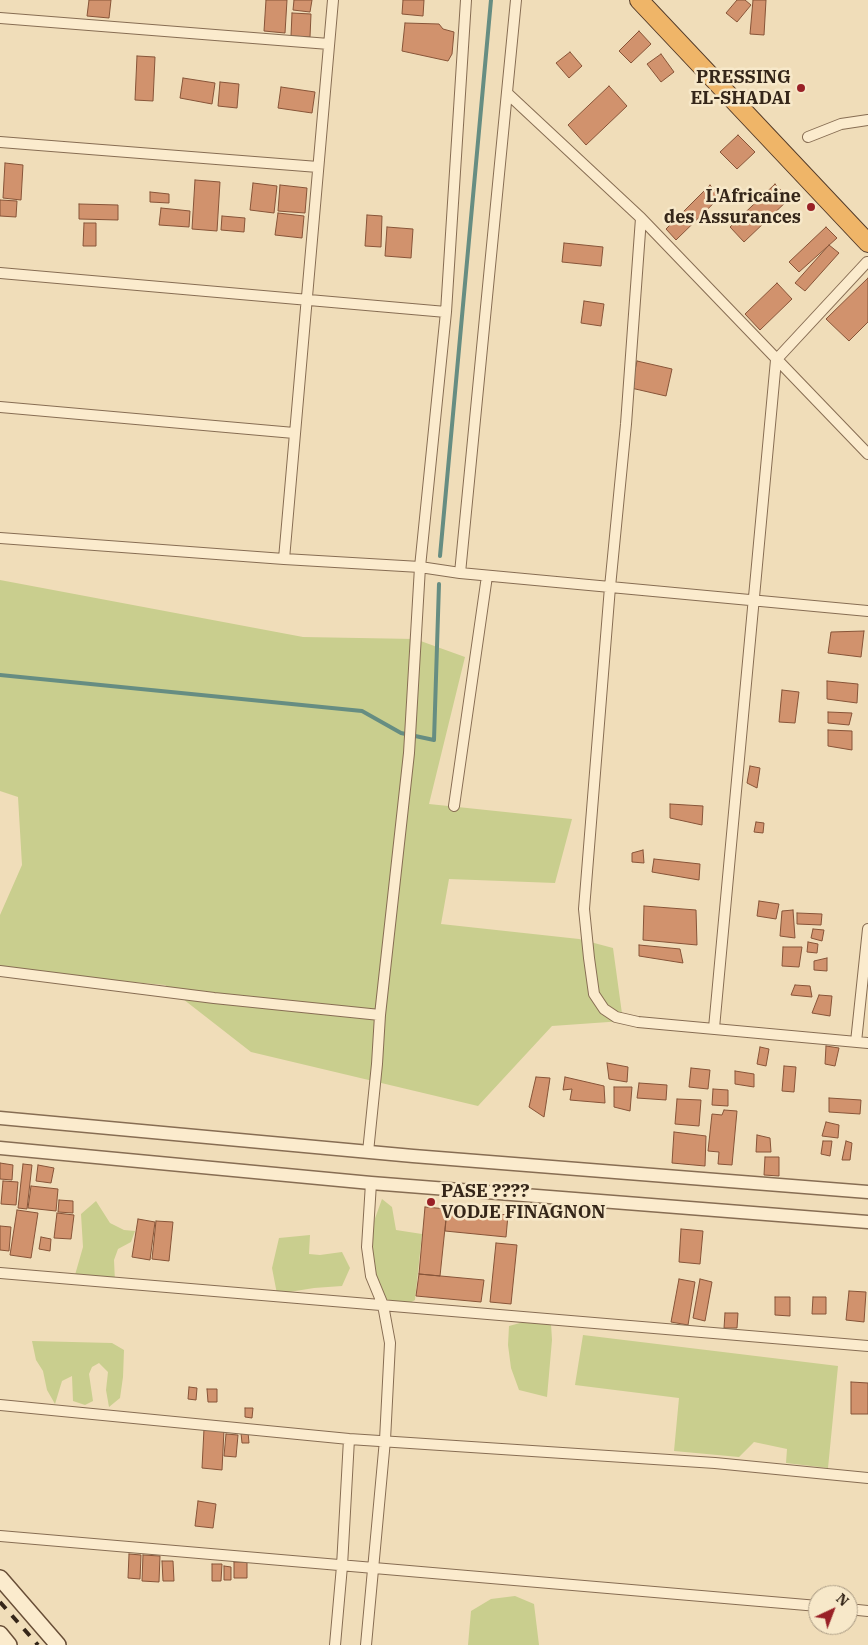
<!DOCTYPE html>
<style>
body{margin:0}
#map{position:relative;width:868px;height:1645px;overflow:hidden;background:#f0ddb9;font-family:"IBM Plex Serif",serif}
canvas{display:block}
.north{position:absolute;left:808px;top:1585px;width:50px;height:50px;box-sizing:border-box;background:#f7e8c9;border:1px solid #a99a83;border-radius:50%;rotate:43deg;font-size:14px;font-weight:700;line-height:20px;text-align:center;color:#352619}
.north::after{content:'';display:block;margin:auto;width:18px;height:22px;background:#992026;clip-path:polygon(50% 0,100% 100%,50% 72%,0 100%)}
</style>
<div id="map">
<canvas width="868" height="1645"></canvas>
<div class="north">N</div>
</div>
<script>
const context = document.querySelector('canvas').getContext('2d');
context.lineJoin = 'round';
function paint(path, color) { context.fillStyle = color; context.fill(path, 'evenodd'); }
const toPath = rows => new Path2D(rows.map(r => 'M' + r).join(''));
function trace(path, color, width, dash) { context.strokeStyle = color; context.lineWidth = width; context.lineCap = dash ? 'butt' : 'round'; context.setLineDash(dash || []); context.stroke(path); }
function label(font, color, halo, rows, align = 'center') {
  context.font = font + ' "IBM Plex Serif",serif'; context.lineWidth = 5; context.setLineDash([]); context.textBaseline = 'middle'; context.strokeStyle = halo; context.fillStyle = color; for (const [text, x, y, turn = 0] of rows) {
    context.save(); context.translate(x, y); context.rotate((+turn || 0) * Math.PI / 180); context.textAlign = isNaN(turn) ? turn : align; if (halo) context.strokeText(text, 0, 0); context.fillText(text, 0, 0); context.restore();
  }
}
paint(toPath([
 [0,580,303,637,415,639,465,657,429,804,572,819,555,883,449,879,441,924,579,939,613,948,623,1021,552,1026,478,1106,251,1052,165,985,0,970,0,915,22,865,18,797,0,791],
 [382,1199,392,1207,396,1230,422,1234,415,1300,399,1309,381,1299,373,1281,373,1224],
 [96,1201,110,1223,124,1230,135,1231,131,1242,118,1249,114,1260,115,1282,75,1275,83,1247,81,1214],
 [310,1235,309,1254,320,1255,342,1252,350,1268,342,1286,314,1288,277,1294,272,1268,279,1238],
 [542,1317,551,1324,552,1340,547,1397,519,1390,511,1368,508,1345,509,1326],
 [583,1335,838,1366,828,1468,786,1463,787,1449,754,1442,739,1457,674,1451,679,1398,575,1385],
 [32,1341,112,1343,124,1350,123,1377,120,1398,109,1407,106,1390,108,1372,99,1363,92,1367,89,1374,93,1401,85,1405,73,1401,72,1376,62,1381,55,1404,47,1390,43,1371,36,1360],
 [515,1596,534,1604,539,1645,468,1645,471,1611,491,1599]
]), '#c9ce8e');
trace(toPath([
 [440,556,491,0],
 [0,675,362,711,401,733,434,740,439,584]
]), '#668d82', 4);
const building = toPath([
 [89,0,111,0,109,18,87,16,89,0],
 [266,0,287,0,285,33,264,31,266,0],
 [294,0,312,0,310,12,293,10,294,0],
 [403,0,424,0,423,16,402,14,403,0],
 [737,0,745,0,751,5,737,22,726,13,737,0],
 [753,0,766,0,764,35,750,34,753,0],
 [292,13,311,14,310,37,291,36,292,13],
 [405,23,439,24,443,29,454,32,452,54,448,61,402,51,405,23],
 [639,31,651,44,631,63,619,51,639,31],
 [570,52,582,66,569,78,556,63,570,52],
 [661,54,674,72,661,82,647,64,661,54],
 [137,56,155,57,153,101,135,100,137,56],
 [183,78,215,83,212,104,180,98,183,78],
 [220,82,239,84,237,108,218,106,220,82],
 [609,86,627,106,586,145,568,125,609,86],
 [281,87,315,92,312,113,278,108,281,87],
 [738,135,755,152,737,169,720,152,738,135],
 [5,163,23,165,21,200,3,198,5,163],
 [195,180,220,182,217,231,192,229,195,180],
 [253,183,277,186,274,213,250,210,253,183],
 [775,184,789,199,744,242,730,227,775,184],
 [280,185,307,188,305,213,278,211,280,185],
 [710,185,721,196,676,240,666,229,710,185],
 [150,192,169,194,169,203,150,202,150,192],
 [0,200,17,201,16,217,0,216,0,200],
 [79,204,118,205,118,220,79,219,79,204],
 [161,208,190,211,189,227,159,225,161,208],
 [278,213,304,216,302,238,275,235,278,213],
 [367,215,382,216,381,247,365,246,367,215],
 [222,216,245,218,244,232,221,230,222,216],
 [84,223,96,223,96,246,83,246,84,223],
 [387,227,413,229,411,258,385,256,387,227],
 [826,227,837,238,799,272,789,262,826,227],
 [564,243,603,247,601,266,562,262,564,243],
 [829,245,839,253,805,291,795,283,829,245],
 [868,278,868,322,849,341,826,319,868,278],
 [777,283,792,299,760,330,745,314,777,283],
 [584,301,604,304,601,326,581,323,584,301],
 [637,361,672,369,666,396,631,388,637,361],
 [864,631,861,657,828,653,831,632,864,631],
 [827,681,858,684,857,703,827,699,827,681],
 [782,690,799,692,795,723,779,722,782,690],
 [828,712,852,713,849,725,828,723,828,712],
 [828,730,852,731,852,750,828,746,828,730],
 [750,766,760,768,757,788,747,783,750,766],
 [670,804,703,806,702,825,670,818,670,804],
 [756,822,764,823,763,833,754,832,756,822],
 [643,850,644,863,632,862,632,853,643,850],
 [654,859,700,864,699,880,652,872,654,859],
 [759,901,779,904,776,919,757,916,759,901],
 [644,906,696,910,697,945,643,940,644,906],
 [793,910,795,938,780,936,782,911,793,910],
 [797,913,822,914,821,925,797,924,797,913],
 [813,929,824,930,822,941,811,938,813,929],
 [808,942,818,944,817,953,807,952,808,942],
 [639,945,680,949,683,963,639,956,639,945],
 [783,947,802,947,799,967,782,966,783,947],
 [827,958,827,971,814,970,814,961,827,958],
 [795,985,810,986,812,997,791,995,795,985],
 [819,995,832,996,830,1016,812,1013,819,995],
 [826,1046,839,1048,835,1066,825,1064,826,1046],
 [760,1047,769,1049,766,1066,757,1064,760,1047],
 [607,1063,628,1067,627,1082,609,1079,607,1063],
 [784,1066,796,1067,794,1092,782,1091,784,1066],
 [691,1068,710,1070,708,1089,689,1087,691,1068],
 [735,1071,754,1074,754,1087,735,1084,735,1071],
 [536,1077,550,1078,544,1117,529,1107,536,1077],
 [565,1077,604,1086,605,1103,570,1100,572,1089,563,1090,565,1077],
 [639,1083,667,1085,666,1100,637,1098,639,1083],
 [614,1087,632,1087,630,1111,614,1107,614,1087],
 [713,1089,728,1090,728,1106,712,1105,713,1089],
 [829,1098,861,1100,860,1114,829,1112,829,1098],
 [677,1099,701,1100,699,1126,675,1124,677,1099],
 [724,1110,737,1111,732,1165,718,1164,719,1152,708,1151,712,1114,722,1115,724,1110],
 [826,1122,839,1125,838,1138,822,1136,826,1122],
 [674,1132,706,1136,705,1166,672,1163,674,1132],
 [757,1135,770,1138,771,1152,756,1152,757,1135],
 [823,1141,832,1141,830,1156,821,1154,823,1141],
 [846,1141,852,1143,850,1160,842,1160,846,1141],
 [765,1157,779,1157,779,1176,764,1175,765,1157],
 [0,1163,13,1165,12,1180,0,1179,0,1163],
 [23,1164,32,1165,27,1209,18,1208,23,1164],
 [38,1165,54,1168,51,1183,36,1181,38,1165],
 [3,1181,18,1182,16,1205,1,1204,3,1181],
 [31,1186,58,1189,56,1211,28,1208,31,1186],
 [59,1200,73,1201,73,1213,58,1212,59,1200],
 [425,1207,447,1209,440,1276,419,1274,425,1207],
 [447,1209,508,1215,506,1237,445,1231,447,1209],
 [17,1210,38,1213,31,1258,10,1255,17,1210],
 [57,1213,74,1215,71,1239,54,1238,57,1213],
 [138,1219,155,1222,150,1260,132,1257,138,1219],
 [156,1221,173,1222,169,1261,152,1259,156,1221],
 [0,1226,11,1227,9,1251,0,1250,0,1226],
 [681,1229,703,1231,700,1264,679,1262,681,1229],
 [41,1237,51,1239,50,1251,39,1249,41,1237],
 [496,1243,517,1245,511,1304,490,1302,496,1243],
 [419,1274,484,1280,481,1302,416,1296,419,1274],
 [679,1279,695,1282,688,1325,671,1322,679,1279],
 [700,1279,712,1282,705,1321,693,1318,700,1279],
 [849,1291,866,1292,864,1322,846,1320,849,1291],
 [775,1297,790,1297,790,1316,775,1315,775,1297],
 [813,1297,826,1297,826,1314,812,1314,813,1297],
 [725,1313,738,1313,737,1328,724,1328,725,1313],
 [851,1382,868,1383,868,1414,851,1414,851,1382],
 [189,1387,197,1388,196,1400,188,1399,189,1387],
 [207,1389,217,1389,217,1402,208,1402,207,1389],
 [245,1408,253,1408,252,1418,245,1417,245,1408],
 [204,1429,224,1430,222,1470,202,1468,204,1429],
 [248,1432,249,1443,242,1443,241,1433,248,1432],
 [226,1434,238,1435,236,1457,224,1456,226,1434],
 [198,1501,216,1504,213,1528,195,1526,198,1501],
 [129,1554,141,1555,140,1579,128,1578,129,1554],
 [143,1555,160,1556,159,1582,142,1581,143,1555],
 [162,1561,173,1561,174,1581,163,1581,162,1561],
 [234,1562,247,1562,247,1578,234,1578,234,1562],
 [212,1564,222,1564,221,1581,212,1581,212,1564],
 [224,1566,231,1567,231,1580,224,1580,224,1566]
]);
paint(building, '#d1926d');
trace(building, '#875438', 1);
const minor = toPath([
 [0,18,329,44],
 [507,93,641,218,868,454],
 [808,137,841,124,868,120],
 [0,142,318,167],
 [641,218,626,424,610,587,584,909,589,958,594,994,604,1009,616,1017,638,1022,868,1043],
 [0,273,446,312],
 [0,407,294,433],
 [0,538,284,559,420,567,460,573,868,611],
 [284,559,333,0],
 [460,573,516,0],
 [454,806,487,576],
 [0,971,214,998,380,1015,377,1064,368,1152],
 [380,1015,409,753,420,567,446,312,466,0],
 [714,1028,776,360,867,262],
 [856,1042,868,929],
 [0,1273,868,1346],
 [0,1405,349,1439,715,1463,868,1478],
 [0,1536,818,1606],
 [848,1609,868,1611],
 [335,1645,342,1566,349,1439],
 [366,1645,385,1440,390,1343,383,1305,371,1276,367,1247,371,1183]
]);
const tertiary = toPath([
 [0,1118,413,1156,868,1192],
 [0,1148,371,1183,868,1222]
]);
const secondary = toPath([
 [0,1578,58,1645],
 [0,1634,9,1645]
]);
const trunk = toPath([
 [639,0,868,243]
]);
trace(minor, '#876d53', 12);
trace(tertiary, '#876d53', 15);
trace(secondary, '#684e37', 18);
trace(trunk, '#543b29', 20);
trace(minor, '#fbebcd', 10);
trace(tertiary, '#fbebcd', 12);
trace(secondary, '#fbebcd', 15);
trace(trunk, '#efb568', 18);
trace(toPath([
 [0,1602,38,1645]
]), '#352619', 4, [9, 9]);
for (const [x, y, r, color] of [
 [801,88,5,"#992026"],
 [811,207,5,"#992026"],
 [431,1202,5,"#992026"]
]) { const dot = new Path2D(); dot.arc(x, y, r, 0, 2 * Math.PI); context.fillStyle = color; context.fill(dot); trace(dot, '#f7e8c9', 2); }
label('bold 18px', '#352619', '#f7e8c9', [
 ["PRESSING",791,78],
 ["EL-SHADAI",791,99],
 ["L'Africaine",801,197],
 ["des Assurances",801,218],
 ["PASE ????",441,1192,"left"],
 ["VODJE FINAGNON",441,1213,"left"]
], 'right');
</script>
